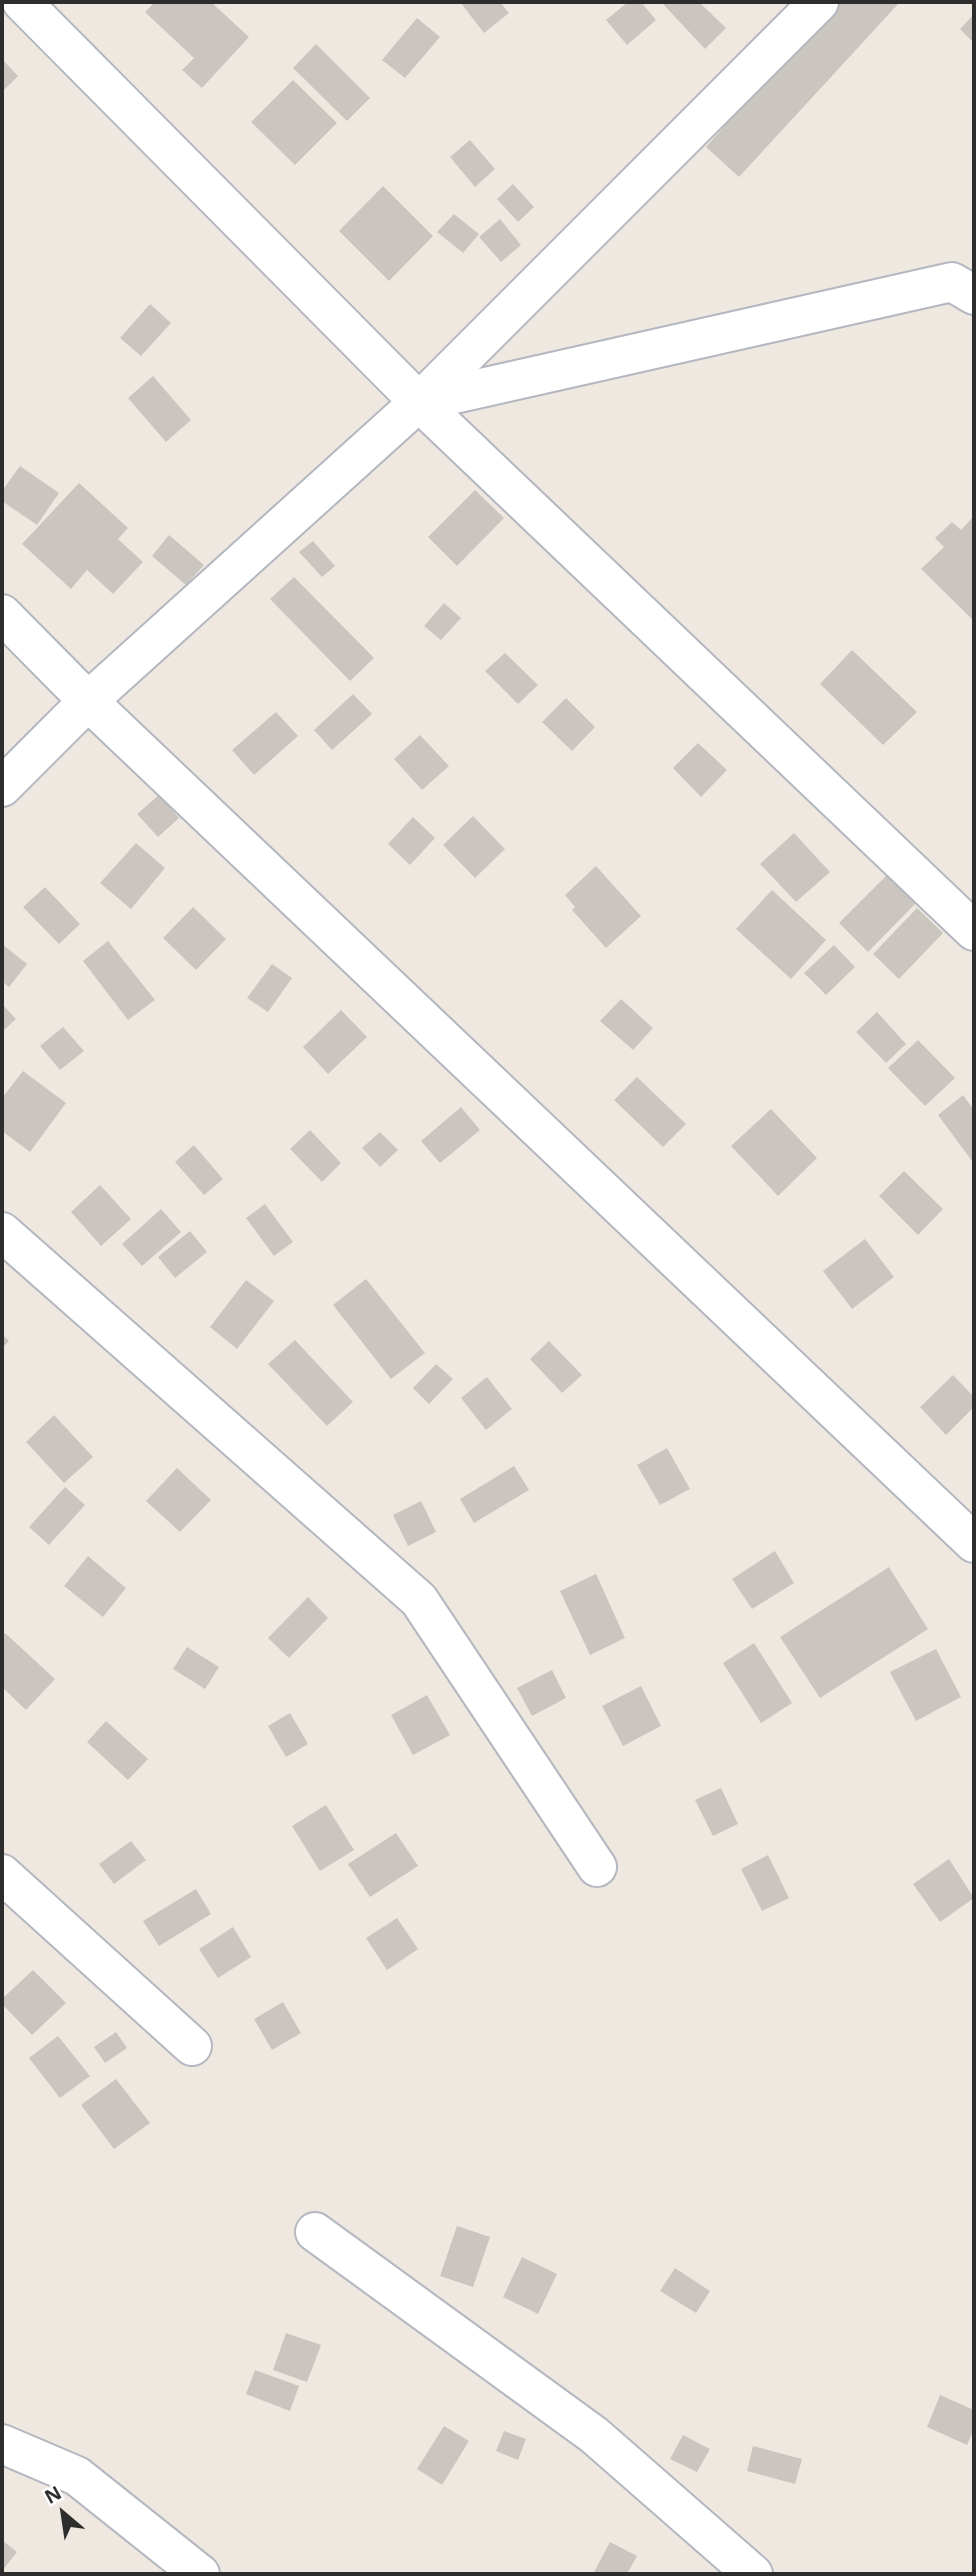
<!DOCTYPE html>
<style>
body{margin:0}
#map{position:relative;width:976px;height:2576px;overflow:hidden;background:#eee8e1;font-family:"Noto Sans",sans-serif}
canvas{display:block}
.frame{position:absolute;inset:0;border:4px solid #2d2d2d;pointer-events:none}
.north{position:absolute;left:28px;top:2478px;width:70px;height:70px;-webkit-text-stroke:5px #fff;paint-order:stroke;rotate:331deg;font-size:19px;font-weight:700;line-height:28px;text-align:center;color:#2d2d2d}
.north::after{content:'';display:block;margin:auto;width:24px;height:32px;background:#2d2d2d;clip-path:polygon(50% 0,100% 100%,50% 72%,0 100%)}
</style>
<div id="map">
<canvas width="976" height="2576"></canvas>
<div class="frame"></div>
<div class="north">N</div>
</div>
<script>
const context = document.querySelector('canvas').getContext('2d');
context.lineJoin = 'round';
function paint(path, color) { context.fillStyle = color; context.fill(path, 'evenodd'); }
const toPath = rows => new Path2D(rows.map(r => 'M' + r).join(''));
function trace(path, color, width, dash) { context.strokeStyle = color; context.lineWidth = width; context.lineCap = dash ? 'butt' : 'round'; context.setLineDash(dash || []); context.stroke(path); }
paint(toPath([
 [155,2,211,2,249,37,202,88,182,70,194,58,145,12],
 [460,2,500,2,509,13,484,33],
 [628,2,641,2,656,20,627,45,606,20],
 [661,2,699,2,726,28,705,49],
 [834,2,900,2,739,177,706,147],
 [974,14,974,43,960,29],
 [417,18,440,37,405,78,382,60],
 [316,44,370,98,347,121,293,68],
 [2,59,18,76,2,92],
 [293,80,337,123,295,165,251,122],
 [470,140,495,169,475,187,450,157],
 [513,184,534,207,518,222,497,199],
 [383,186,433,236,389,281,339,231],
 [454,214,479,234,463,253,437,232],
 [500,219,521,245,501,262,479,237],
 [150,304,171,323,141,356,120,338],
 [153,376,191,420,166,442,128,398],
 [20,466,59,493,37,525,2,501,2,491],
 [79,483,128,528,118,539,143,562,113,594,87,570,71,589,22,544],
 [475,490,504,518,457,566,428,537],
 [974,516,974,621,921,569,944,547,935,538,952,522,961,530],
 [169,535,204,565,186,585,152,556],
 [313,541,335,566,322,577,299,552],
 [294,577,374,658,350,681,270,599],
 [444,603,461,618,441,640,424,626],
 [852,650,917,712,883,745,820,684],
 [505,653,538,685,518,704,485,671],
 [353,694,372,714,332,750,314,730],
 [566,698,595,727,572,751,542,722],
 [276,712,298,736,254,775,232,750],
 [420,735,449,766,422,790,394,759],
 [698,743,727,770,701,797,673,768],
 [159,795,179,818,158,837,137,814],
 [473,816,505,849,475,878,443,845],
 [413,817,435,838,410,865,388,844],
 [794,833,830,872,796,902,760,864],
 [136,843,165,868,131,909,100,883],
 [596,866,641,916,606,948,572,910,575,907,565,895],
 [889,873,918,901,868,952,839,923],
 [45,887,80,924,59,944,23,907],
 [772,890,826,940,791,979,736,929],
 [193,907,226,939,196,970,163,938],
 [917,908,943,933,899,979,873,954],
 [108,941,155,1000,128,1020,83,961],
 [2,944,27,964,9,987,2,981],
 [834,945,855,967,826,995,804,973],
 [272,964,292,978,268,1012,247,998],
 [621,999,653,1028,633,1050,600,1021],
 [2,1004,16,1019,2,1032],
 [341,1010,367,1037,328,1074,303,1047],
 [877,1012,906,1044,886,1063,856,1032],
 [63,1027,84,1051,60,1070,40,1046],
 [918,1040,955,1078,925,1106,888,1068],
 [23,1071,66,1103,30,1152,2,1131,2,1098],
 [637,1077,686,1124,663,1147,614,1100],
 [963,1095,974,1110,972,1161,938,1115],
 [461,1107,480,1130,440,1163,421,1141],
 [771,1109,817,1158,778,1196,731,1146],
 [310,1130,341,1163,322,1182,290,1149],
 [380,1132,398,1150,380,1167,362,1148],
 [194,1145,223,1179,204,1195,175,1162],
 [904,1171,943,1209,918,1235,879,1196],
 [100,1185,131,1219,101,1246,71,1212],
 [265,1204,293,1242,274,1256,246,1218],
 [161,1209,181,1232,142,1266,122,1244],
 [190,1231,207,1252,175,1278,158,1257],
 [865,1239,894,1277,852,1309,823,1271],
 [366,1279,425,1353,391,1379,333,1305],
 [246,1280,274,1301,237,1349,210,1327],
 [2,1334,9,1341,2,1348],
 [295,1340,353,1402,327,1426,268,1364],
 [549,1341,582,1375,562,1393,530,1359],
 [436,1364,453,1379,429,1404,413,1388],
 [953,1375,974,1397,974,1407,946,1435,920,1407],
 [487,1377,512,1409,486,1430,461,1398],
 [54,1415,93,1457,64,1483,26,1442],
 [667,1448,690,1489,660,1505,637,1465],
 [514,1466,529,1490,474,1523,460,1499],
 [177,1468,211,1500,180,1532,146,1501],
 [65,1487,85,1505,49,1545,29,1527],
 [421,1501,436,1532,408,1546,393,1515],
 [775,1551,794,1583,752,1609,732,1579],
 [88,1556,126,1588,103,1617,64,1586],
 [889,1567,928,1629,820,1698,780,1637],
 [596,1574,625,1638,590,1655,560,1591],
 [308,1597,328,1618,289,1658,268,1638],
 [5,1633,55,1679,26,1710,2,1687,2,1637],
 [754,1643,792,1703,761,1723,723,1663],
 [187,1647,219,1667,205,1689,173,1669],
 [936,1649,961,1697,916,1721,890,1672],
 [552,1670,566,1698,532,1716,517,1688],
 [641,1686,661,1726,623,1746,602,1706],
 [427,1695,450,1735,413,1755,391,1715],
 [290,1713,308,1744,286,1757,268,1726],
 [106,1721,148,1759,128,1780,87,1742],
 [721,1788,738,1824,713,1836,695,1800],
 [326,1805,354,1850,320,1871,292,1826],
 [396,1833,418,1866,370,1897,348,1864],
 [131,1841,146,1860,114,1884,99,1864],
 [768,1855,789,1898,762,1911,741,1869],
 [949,1859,974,1898,940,1922,913,1884],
 [196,1889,211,1914,159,1946,143,1921],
 [397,1918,418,1949,387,1970,366,1938],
 [233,1927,251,1957,218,1978,199,1949],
 [33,1970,66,2003,32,2035,2,2004,2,1999],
 [283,2002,301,2033,272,2050,254,2019],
 [116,2032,127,2048,105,2063,94,2047],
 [58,2036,90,2076,60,2098,29,2058],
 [116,2079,150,2123,114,2149,81,2105],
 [457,2226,490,2237,473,2287,440,2276],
 [522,2257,557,2274,538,2314,503,2297],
 [675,2268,710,2291,696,2313,660,2291],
 [286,2333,321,2345,307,2382,273,2370],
 [255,2370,299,2386,290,2411,246,2394],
 [940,2395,974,2410,974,2429,967,2445,927,2427],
 [444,2426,469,2441,442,2485,417,2469],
 [504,2431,526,2439,518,2460,496,2451],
 [683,2435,710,2449,697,2472,670,2459],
 [753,2446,802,2459,795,2484,747,2471],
 [2,2540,17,2552,2,2571],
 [610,2542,637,2556,627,2574,593,2574]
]), '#cac6bf');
const minor = toPath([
 [22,2,419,402,974,931],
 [419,402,952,282,974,295],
 [2,614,88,701,974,1543],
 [2,787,88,701,419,402,819,2],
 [2,1232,419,1600,597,1867],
 [2,1874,192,2046],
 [315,2232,594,2435,753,2574],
 [2,2444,77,2476,200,2574]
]);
trace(minor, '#b4b7c0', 42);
trace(minor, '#fff', 38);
</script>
